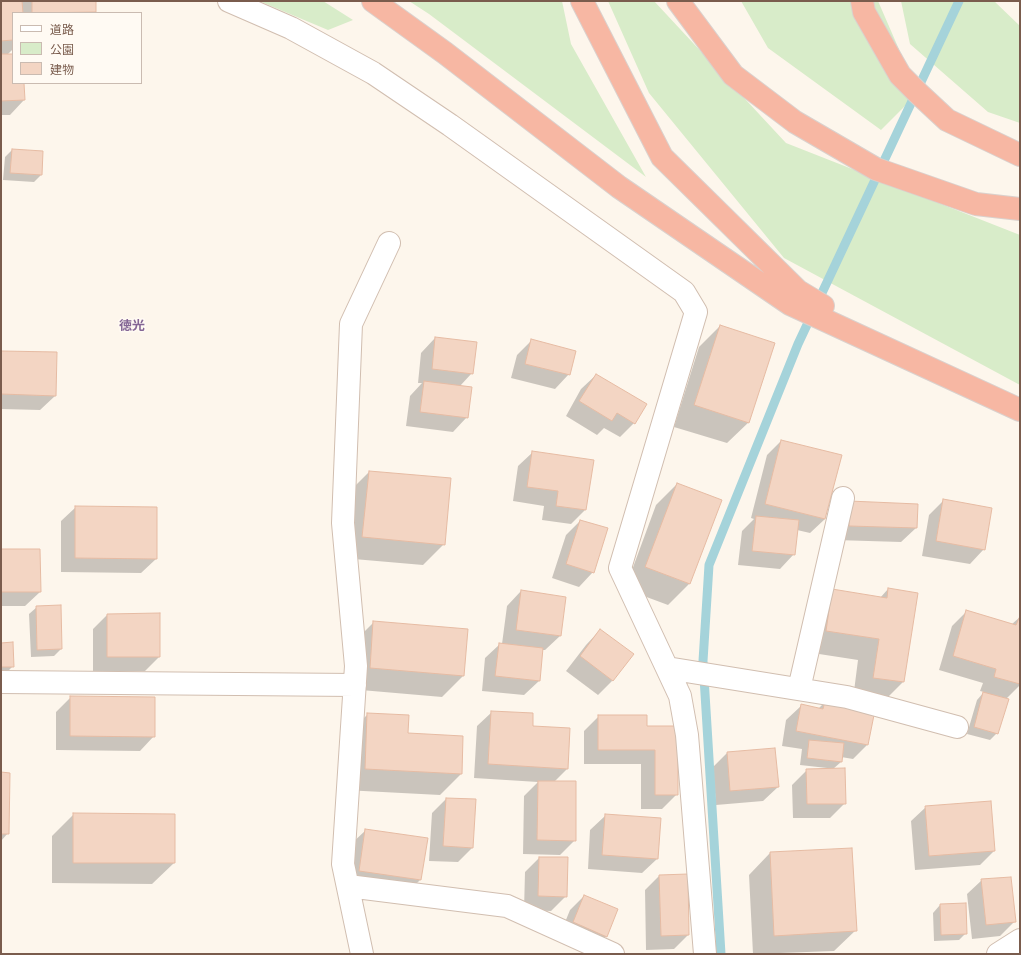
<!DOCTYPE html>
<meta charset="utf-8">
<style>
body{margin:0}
#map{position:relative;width:1021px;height:955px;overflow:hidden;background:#fdf6ec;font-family:Lato,"Noto Sans JP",sans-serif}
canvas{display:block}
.frame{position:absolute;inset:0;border:2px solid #7a5c4d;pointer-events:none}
.legend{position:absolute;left:12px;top:12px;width:130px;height:72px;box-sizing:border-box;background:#fffaf3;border:1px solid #cabbb1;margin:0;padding:5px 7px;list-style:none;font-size:12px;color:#7a5c4d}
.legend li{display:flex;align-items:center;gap:8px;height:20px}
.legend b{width:20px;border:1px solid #cabbb1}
</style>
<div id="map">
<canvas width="1021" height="955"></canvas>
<div class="frame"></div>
<ul class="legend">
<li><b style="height:5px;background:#fff"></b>道路</li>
<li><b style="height:11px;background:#d8ecc9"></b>公園</li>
<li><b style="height:11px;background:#f3d5c3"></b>建物</li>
</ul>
</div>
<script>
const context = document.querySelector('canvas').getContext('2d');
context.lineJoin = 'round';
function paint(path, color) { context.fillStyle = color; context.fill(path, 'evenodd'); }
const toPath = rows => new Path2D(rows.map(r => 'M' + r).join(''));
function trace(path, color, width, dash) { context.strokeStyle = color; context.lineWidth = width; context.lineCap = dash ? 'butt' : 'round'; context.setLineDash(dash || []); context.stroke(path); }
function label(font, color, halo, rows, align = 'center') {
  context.font = font + ' Lato,"Noto Sans JP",sans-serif'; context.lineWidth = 3; context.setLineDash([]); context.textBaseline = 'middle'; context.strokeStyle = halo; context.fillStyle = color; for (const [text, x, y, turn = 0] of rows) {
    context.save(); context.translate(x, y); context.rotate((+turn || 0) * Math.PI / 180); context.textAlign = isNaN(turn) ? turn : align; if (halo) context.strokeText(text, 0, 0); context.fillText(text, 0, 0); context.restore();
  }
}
paint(toPath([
 [259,1,323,1,353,20,328,30],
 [409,1,562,1,571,44,646,177,429,14],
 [608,1,654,1,786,143,1020,235,1020,385,784,258,649,93],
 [741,1,878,1,918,93,881,130,768,48],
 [901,1,994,1,1020,26,1020,123,988,112,910,44]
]), '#d8ecc9');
paint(toPath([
 [1,1,95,1,94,13,13,13,13,49,7,55,13,55,13,83,24,83,24,100,10,115,1,115],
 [12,150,41,175,34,182,3,180,5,157],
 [720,326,749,422,727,443,674,427,699,347],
 [435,338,472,373,460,386,467,417,453,432,406,426,410,396,422,383,418,383,421,353],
 [532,340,569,374,555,389,511,378,517,355],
 [1,352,55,396,40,410,1,409],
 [596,375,634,423,620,437,604,428,597,435,566,416,581,389],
 [781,441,825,519,810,533,797,530,794,554,780,569,738,565,742,531,754,519,751,518,767,455],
 [533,452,592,461,585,510,571,524,542,520,544,506,513,501,518,466],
 [369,472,444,544,423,565,342,558,348,493],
 [677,484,689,584,668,605,625,589,656,505],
 [944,500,984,549,970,564,922,556,929,515],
 [76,507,156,559,141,573,61,572,61,521],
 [835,516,916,528,901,542,835,540],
 [580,521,593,572,579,587,552,578,566,535],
 [1,550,40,592,25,606,1,606],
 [888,589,917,594,903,682,882,703,853,699,858,660,806,652,833,591,880,598],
 [521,591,560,636,545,650,542,650,539,681,524,695,482,691,485,658,500,644,502,644,507,606],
 [37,607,61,649,54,656,31,657,29,614],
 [967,611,1012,624,1020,617,1020,685,1006,699,997,733,990,740,967,734,977,700,984,692,980,691,983,683,939,670,952,626],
 [107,615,159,657,145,671,93,671,93,629],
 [374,622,463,676,442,697,349,689,353,643],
 [600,630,612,681,598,695,566,671,586,645],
 [1,644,13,666,1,678],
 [71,697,154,736,140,751,56,750,56,712],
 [825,702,867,745,853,759,841,757,841,762,833,769,845,803,830,818,793,818,792,785,807,770,827,768,800,765,802,749,782,746,786,720,801,706,818,709],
 [492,712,532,726,567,769,554,782,575,840,560,855,523,854,524,796,538,782,474,778,477,726],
 [368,714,407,734,461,774,440,795,344,790,347,735],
 [599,716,646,727,677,794,662,809,641,809,641,764,584,764,584,731],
 [727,753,778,787,763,801,716,805,713,767],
 [1,773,8,833,1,841],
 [446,799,472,848,458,862,429,861,432,813],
 [926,807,994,851,980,865,915,870,911,821],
 [74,814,174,815,174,863,152,884,52,883,52,836],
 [605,816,657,859,642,873,588,869,590,830],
 [366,830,420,880,406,894,345,885,351,844],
 [770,853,856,930,834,951,753,954,749,875],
 [539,858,567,858,566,896,551,911,524,910,525,872],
 [659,876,688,935,674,949,646,950,645,890],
 [982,880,1014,922,1000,936,972,939,967,894],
 [584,896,606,936,592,950,559,937,570,910],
 [940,905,966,933,959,940,934,941,933,913]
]), '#0003');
trace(toPath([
 [721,954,703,661,709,565,798,344,959,1]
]), '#a5d3da', 9);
const building = toPath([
 [1,1,22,1,23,13,13,13,13,40,1,41,1,1],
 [32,1,96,1,96,12,32,13,32,1],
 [1,54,13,54,13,83,24,83,25,100,1,101,1,54],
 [12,149,43,151,42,175,10,173,12,149],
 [720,325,775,343,749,423,694,405,720,325],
 [435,337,477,342,473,374,432,369,435,337],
 [531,339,576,351,570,375,525,364,531,339],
 [1,351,57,352,56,396,1,394,1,351],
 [596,374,647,404,635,424,617,413,612,421,579,401,596,374],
 [424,381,472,387,468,418,420,412,424,381],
 [781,440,842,455,825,519,765,504,781,440],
 [532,451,594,460,586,510,556,506,558,491,527,487,532,451],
 [369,471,451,478,445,545,362,537,369,471],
 [677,483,722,500,690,584,645,567,677,483],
 [943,499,992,508,985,550,936,541,943,499],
 [849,501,918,504,917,528,849,526,849,501],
 [75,506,157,507,157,559,75,558,75,506],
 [756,516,799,520,795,555,752,551,756,516],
 [580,520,608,528,594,573,566,564,580,520],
 [1,549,40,549,41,592,1,592,1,549],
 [888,588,918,593,904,682,873,678,879,639,826,631,832,589,887,598,888,588],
 [521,590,566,597,561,636,516,630,521,590],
 [61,605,62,649,37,650,36,606,61,605],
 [966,610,1016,625,1020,616,1020,684,994,677,996,669,953,656,966,610],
 [160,613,160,657,107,657,107,614,160,613],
 [373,621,468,629,464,676,370,668,373,621],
 [600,629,634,654,613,681,580,656,600,629],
 [13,642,14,667,1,667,1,643,13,642],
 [499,643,543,648,540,681,495,676,499,643],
 [983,692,1009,699,998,734,974,727,983,692],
 [70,696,155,697,155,737,70,736,70,696],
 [825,701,875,710,868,745,796,731,801,704,823,709,825,701],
 [491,711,533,713,533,726,570,728,568,769,488,764,491,711],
 [367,713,409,715,408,733,463,736,462,774,365,769,367,713],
 [598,715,647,715,647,726,678,726,678,795,655,795,655,750,598,750,598,715],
 [809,740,844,743,842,762,807,758,809,740],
 [775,748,779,787,730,791,727,752,775,748],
 [845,768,846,804,807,804,806,769,845,768],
 [1,772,10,773,9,834,1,834,1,772],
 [538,781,576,781,576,841,537,840,538,781],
 [446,798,476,799,473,848,443,846,446,798],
 [991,801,995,851,929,856,925,806,991,801],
 [73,813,175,814,175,863,73,863,73,813],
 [605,814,661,818,658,859,602,855,605,814],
 [365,829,428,838,421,880,359,871,365,829],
 [852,848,857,931,774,936,770,852,852,848],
 [539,857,568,857,567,897,538,896,539,857],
 [688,874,689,935,661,936,659,875,688,874],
 [1011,877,1016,922,986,925,981,879,1011,877],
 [584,895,618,909,607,937,573,922,584,895],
 [966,903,967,934,941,935,940,904,966,903]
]);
paint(building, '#f3d5c3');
trace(building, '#e6bba3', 1);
const minor = toPath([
 [229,1,291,28,373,73,450,125,684,292,696,312,620,568,680,696,687,735,705,954],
 [667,668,847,697,957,727],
 [1,682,355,685],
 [799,689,843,498],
 [348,886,507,906,613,954],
 [362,954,343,864,356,666,343,523,351,324,389,243],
 [998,954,1020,940]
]);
const highway = toPath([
 [373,1,445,53,619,187,790,304,1020,410],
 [582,1,662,157,798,291,823,306],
 [678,1,733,75,795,122,876,169,976,204,1020,209],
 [862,1,864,12,900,75,918,93,947,120,1020,155]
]);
trace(minor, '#d1beb0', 24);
trace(highway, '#dad1cd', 24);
trace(minor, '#fff', 22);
trace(highway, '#f7b7a3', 22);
label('bold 13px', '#846695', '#fffaf3', [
 ["徳光",132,326]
]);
</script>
